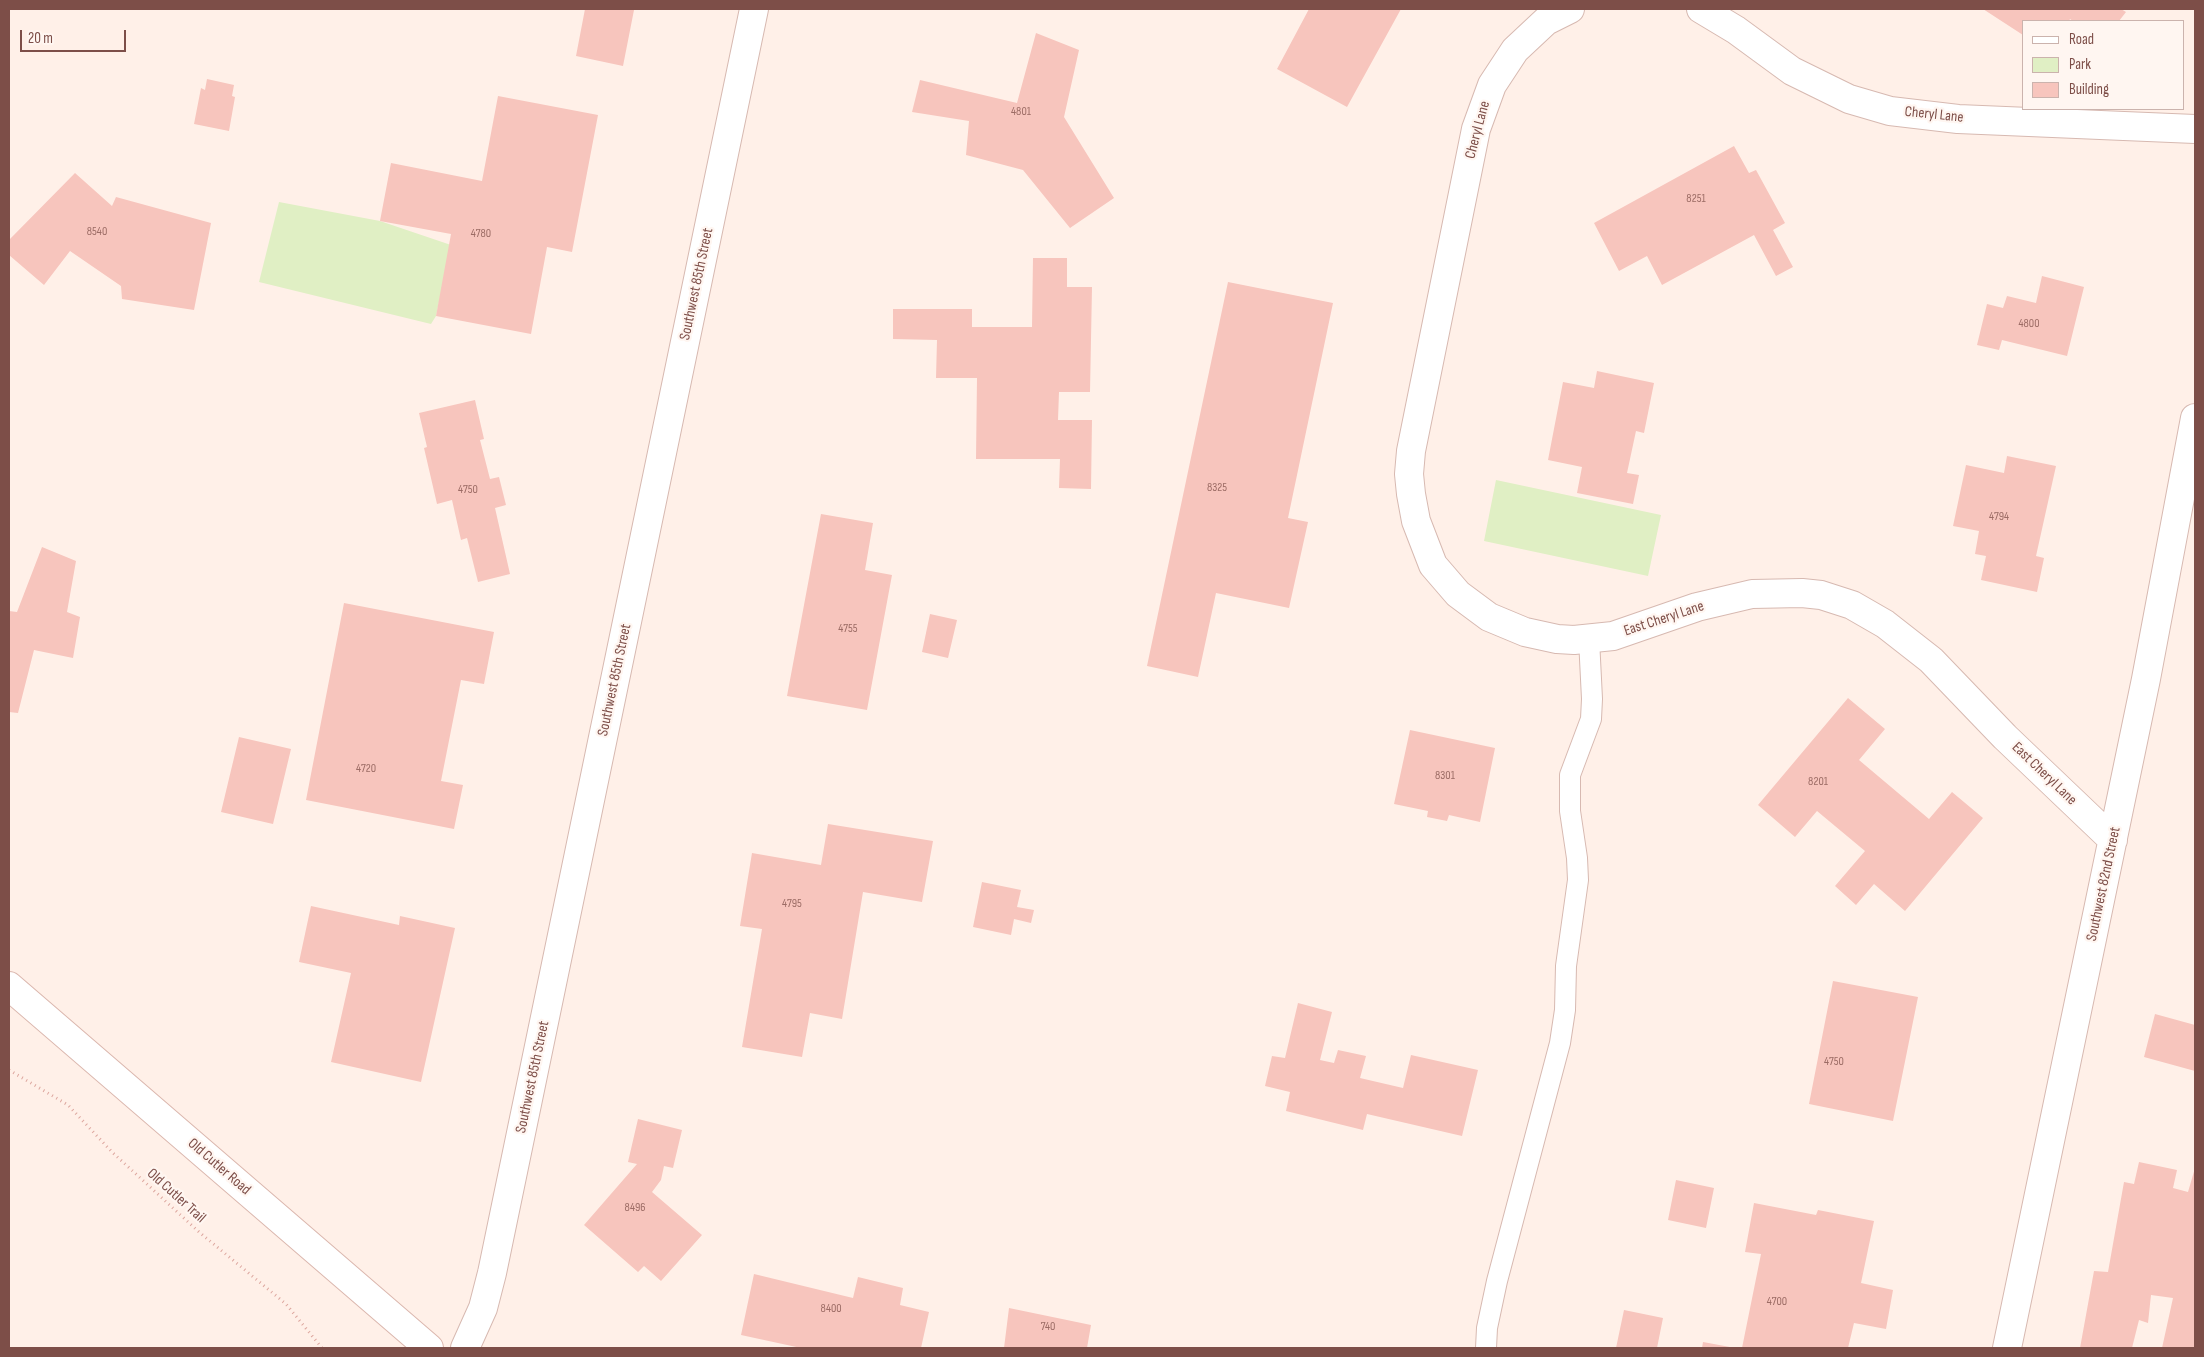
<!DOCTYPE html>
<style>
body{margin:0}
#map{position:relative;width:2204px;height:1357px;overflow:hidden;background:#fff0e8;font-family:"Sofia Sans Condensed",sans-serif}
canvas{display:block}
.frame{position:absolute;inset:0;border:10px solid #7d4e48;pointer-events:none}
.legend{position:absolute;left:2022px;top:20px;width:162px;height:90px;box-sizing:border-box;background:#fff6f1;border:1px solid #cbb3ad;margin:0;padding:6px 9px;list-style:none;font-size:15px;color:#7d4e48}
.legend li{display:flex;align-items:center;gap:10px;height:25px}
.legend b{width:25px;border:1px solid #cbb3ad}
.scale{position:absolute;left:20px;top:30px;width:106px;height:22px;box-sizing:border-box;border:2px solid #7d4e48;border-top:0;padding-left:6px;font-size:15px;line-height:18px;white-space:nowrap;color:#7d4e48;-webkit-text-stroke:4px #fff6f1;paint-order:stroke}
</style>
<div id="map">
<canvas width="2204" height="1357"></canvas>
<div class="frame"></div>
<ul class="legend">
<li><b style="height:6px;background:#fff"></b>Road</li>
<li><b style="height:14px;background:#e0efc4"></b>Park</li>
<li><b style="height:14px;background:#f7c5bd"></b>Building</li>
</ul>
<div class="scale">20 m</div>
</div>
<script>
const context = document.querySelector('canvas').getContext('2d');
context.lineJoin = 'round';
function paint(path, color) { context.fillStyle = color; context.fill(path, 'evenodd'); }
const toPath = rows => new Path2D(rows.map(r => 'M' + r).join(''));
function trace(path, color, width, dash) { context.strokeStyle = color; context.lineWidth = width; context.lineCap = dash ? 'butt' : 'round'; context.setLineDash(dash || []); context.stroke(path); }
function label(font, color, halo, rows, align = 'center') {
  context.font = font + ' "Sofia Sans Condensed",sans-serif'; context.lineWidth = 4.5; context.setLineDash([]); context.textBaseline = 'middle'; context.strokeStyle = halo; context.fillStyle = color; for (const [text, x, y, turn = 0] of rows) {
    context.save(); context.translate(x, y); context.rotate((+turn || 0) * Math.PI / 180); context.textAlign = isNaN(turn) ? turn : align; if (halo) context.strokeText(text, 0, 0); context.fillText(text, 0, 0); context.restore();
  }
}
paint(toPath([
 [279,202,380,221,451,245,436,316,431,324,259,282],
 [1496,480,1661,515,1648,576,1484,541]
]), '#e0efc4');
paint(toPath([
 [585,9,634,10,623,66,576,56],
 [1309,9,1401,9,1347,107,1277,69],
 [1983,9,2121,9,2126,12,2119,21,2073,21,2070,19,2069,21,2023,21,2023,35],
 [1036,33,1079,50,1064,117,1114,198,1070,228,1023,170,966,155,969,121,912,112,920,80,1017,103],
 [207,79,234,85,232,96,235,97,229,131,194,124,201,88,205,90],
 [498,96,598,115,572,252,547,247,531,334,436,316,451,234,380,221,391,163,482,181],
 [1734,146,1749,173,1756,170,1785,223,1773,230,1793,267,1776,276,1754,235,1662,285,1647,256,1619,271,1594,223],
 [75,173,112,206,116,197,211,223,194,310,122,299,121,286,70,251,44,285,9,255,9,240],
 [1033,258,1067,258,1067,287,1092,287,1090,392,1059,392,1058,420,1092,420,1091,489,1059,488,1060,459,976,459,977,378,936,378,937,340,893,339,893,309,972,309,972,327,1032,327],
 [2042,276,2084,287,2067,356,2002,340,1999,350,1977,345,1987,304,2003,308,2007,296,2036,303],
 [1228,282,1333,303,1288,518,1308,522,1289,608,1216,593,1198,677,1147,666],
 [1597,371,1654,383,1644,433,1636,431,1627,473,1639,475,1633,504,1577,493,1582,467,1548,460,1563,382,1594,388],
 [475,400,484,439,480,440,490,479,499,477,506,505,495,508,510,574,478,582,467,538,461,540,452,500,437,504,424,448,427,447,419,413],
 [2007,456,2056,466,2036,556,2044,558,2037,592,1981,580,1986,556,1975,554,1979,531,1953,526,1966,465,2004,473],
 [821,514,873,523,865,570,892,575,867,710,787,696],
 [42,547,76,561,67,612,80,617,73,658,34,650,18,713,9,712,9,611,17,612],
 [344,603,494,632,484,684,461,680,441,781,463,785,454,829,306,800],
 [930,614,957,620,948,658,922,652],
 [1848,698,1885,729,1859,760,1929,819,1952,792,1983,818,1905,911,1874,884,1856,905,1835,886,1865,851,1817,811,1795,837,1758,805],
 [1410,730,1495,748,1480,822,1449,815,1447,821,1427,817,1428,811,1394,804],
 [239,737,291,749,273,824,221,812],
 [828,824,933,841,922,902,863,892,842,1019,810,1013,802,1057,742,1047,762,929,740,926,752,853,821,865],
 [982,882,1021,890,1017,907,1034,910,1031,923,1014,919,1011,935,973,927],
 [311,906,399,925,400,916,455,928,421,1082,331,1062,351,973,299,962],
 [1833,981,1918,997,1893,1121,1809,1104],
 [1298,1003,1332,1012,1320,1060,1334,1063,1338,1050,1366,1056,1360,1078,1403,1088,1411,1055,1478,1070,1462,1136,1367,1114,1363,1130,1286,1111,1290,1092,1265,1086,1272,1056,1285,1058],
 [2155,1014,2195,1025,2195,1071,2144,1057],
 [638,1119,682,1130,673,1168,664,1166,661,1180,652,1192,702,1235,661,1281,644,1266,638,1272,584,1225,637,1164,628,1162],
 [2139,1162,2177,1170,2173,1188,2188,1192,2195,1168,2195,1348,2162,1348,2173,1298,2151,1295,2148,1323,2139,1320,2132,1348,2080,1348,2094,1271,2108,1272,2124,1182,2134,1184],
 [1676,1180,1714,1188,1706,1228,1668,1220],
 [1754,1203,1816,1215,1818,1210,1874,1221,1861,1283,1893,1290,1886,1329,1854,1323,1848,1348,1742,1348,1761,1254,1745,1252],
 [754,1274,853,1298,858,1277,903,1288,900,1305,929,1312,921,1348,801,1348,741,1335],
 [1009,1308,1091,1325,1087,1348,1004,1348],
 [1624,1310,1663,1318,1657,1348,1616,1348],
 [1703,1342,1730,1347,1729,1348,1702,1348]
]), '#f7c5bd');
const lane = toPath([
 [1486,1348,1487,1328,1497,1281,1560,1043,1565,1010,1566,966,1578,880,1577,858,1570,811,1570,775,1591,719,1592,699,1589,639]
]);
const street = toPath([
 [1570,9,1546,21,1515,50,1492,85,1476,129,1411,451,1409,474,1411,494,1416,521,1433,565,1458,594,1489,617,1525,632,1557,639,1574,640,1613,636,1697,607,1752,594,1802,593,1821,595,1852,605,1885,624,1931,660,2005,737,2113,840],
 [1701,9,1736,30,1792,71,1849,99,1890,111,1958,119,2195,129],
 [465,1348,483,1308,492,1273,754,9],
 [2007,1348,2146,679,2195,418]
]);
const secondary = toPath([
 [9,986,429,1348]
]);
trace(lane, '#d7b9b1', 22);
trace(street, '#d7b9b1', 30);
trace(secondary, '#dbb7ae', 30);
trace(toPath([
 [9,1070,68,1105,112,1152,199,1232,286,1304,322,1348]
]), '#dda79f', 3, [1, 4]);
trace(lane, '#fff', 20);
trace(street, '#fff', 28);
trace(secondary, '#fff', 28);
label('12px', '#9c6c65', null, [
 ["4801",1021,112],
 ["8251",1696,199],
 ["8540",97,232],
 ["4780",481,234],
 ["4800",2029,324],
 ["8325",1217,488],
 ["4750",468,490],
 ["4794",1999,517],
 ["4755",848,629],
 ["4720",366,769],
 ["8301",1445,776],
 ["8201",1818,782],
 ["4795",792,904],
 ["4750",1834,1062],
 ["8496",635,1208],
 ["4700",1777,1302],
 ["8400",831,1309],
 ["740",1048,1327]
]);
label('15px', '#7d4e48', '#fff6f1', [
 ["Cheryl Lane",1934,115,6],
 ["Cheryl Lane",1478,130,-75],
 ["Southwest 85th Street",697,284,-78],
 ["East Cheryl Lane",1664,619,-18],
 ["Southwest 85th Street",615,680,-78],
 ["East Cheryl Lane",2044,774,44],
 ["Southwest 82nd Street",2104,884,-78],
 ["Southwest 85th Street",533,1077,-78],
 ["Old Cutler Road",219,1167,41],
 ["Old Cutler Trail",176,1196,42]
]);
</script>
